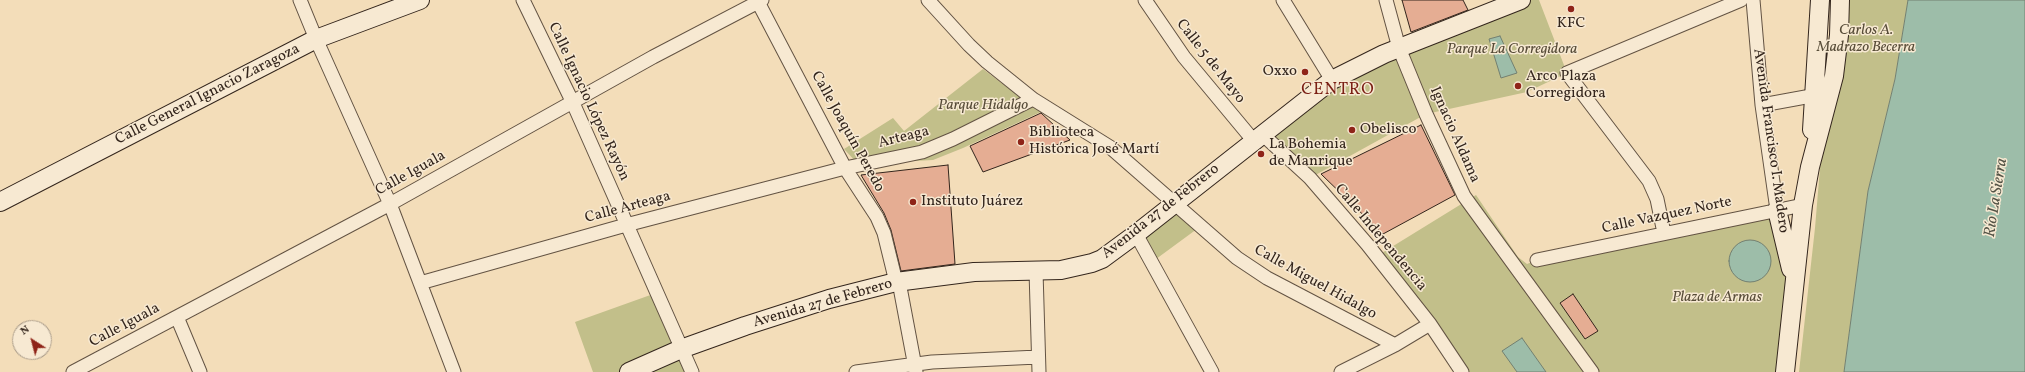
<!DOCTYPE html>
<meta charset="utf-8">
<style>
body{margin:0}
#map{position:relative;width:2025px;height:372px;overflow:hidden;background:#f3ddb9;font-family:Vollkorn,serif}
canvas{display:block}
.north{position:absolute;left:12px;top:320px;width:40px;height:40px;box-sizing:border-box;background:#f7e9d2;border:1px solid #a99b89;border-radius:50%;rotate:324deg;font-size:11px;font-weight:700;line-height:16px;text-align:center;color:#33251c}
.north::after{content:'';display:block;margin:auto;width:14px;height:18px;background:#8f2418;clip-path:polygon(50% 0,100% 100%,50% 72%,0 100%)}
</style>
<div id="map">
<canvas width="2025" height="372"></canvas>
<div class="north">N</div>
</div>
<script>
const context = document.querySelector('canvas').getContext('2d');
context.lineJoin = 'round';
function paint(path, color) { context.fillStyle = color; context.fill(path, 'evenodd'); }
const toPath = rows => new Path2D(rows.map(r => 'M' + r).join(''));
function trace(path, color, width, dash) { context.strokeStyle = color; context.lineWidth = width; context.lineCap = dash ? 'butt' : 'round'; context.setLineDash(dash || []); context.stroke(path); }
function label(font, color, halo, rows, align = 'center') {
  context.font = font + ' Vollkorn,serif'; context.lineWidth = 3; context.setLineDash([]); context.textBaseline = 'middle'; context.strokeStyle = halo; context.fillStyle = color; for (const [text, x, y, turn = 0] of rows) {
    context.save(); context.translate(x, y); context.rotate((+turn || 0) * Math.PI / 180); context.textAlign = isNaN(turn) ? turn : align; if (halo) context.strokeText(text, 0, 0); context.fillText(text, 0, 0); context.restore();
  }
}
paint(toPath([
 [1521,0,1539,0,1567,73,1527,92,1426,114,1310,178,1262,134,1332,80],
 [1834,0,1908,0,1895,79,1868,191,1844,372,1799,372,1815,228],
 [983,69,1024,100,1043,111,963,148,933,160,858,164,844,149,893,118,904,131],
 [1476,195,1518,257,1527,264,1537,260,1777,210,1794,281,1785,372,1462,372,1377,256],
 [1175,203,1201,226,1152,262,1136,234],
 [656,293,692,372,593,372,575,322]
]), '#c2bf8a');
const water = toPath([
 [1908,0,2025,0,2025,372,1844,372,1868,191,1895,79,1908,0],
 [1500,36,1517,73,1501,78,1489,39,1500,36],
 '1729 261a21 21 0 1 1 42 0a21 21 0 1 1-42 0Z',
 [1522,338,1546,372,1517,372,1502,351,1522,338]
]);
paint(water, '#9dbda9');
trace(water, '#738071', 1);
const building = toPath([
 [1402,0,1463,0,1468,10,1411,32,1402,0],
 [1041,113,1070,140,983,172,970,146,1041,113],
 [1421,125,1455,195,1383,234,1321,174,1421,125],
 [948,165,955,264,901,271,891,230,884,213,861,175,948,165],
 [1573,294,1598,331,1585,339,1560,303,1573,294]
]);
paint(building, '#e5ad93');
trace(building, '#33251c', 1);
const street = toPath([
 [300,0,316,39,390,204,454,372],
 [523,0,573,103,692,372],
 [928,0,969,45,987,62,1033,99,1110,147,1237,258,1267,278,1395,345],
 [1145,0,1184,57,1253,140],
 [1283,0,1332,80],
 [1386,0,1399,48,1426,114,1464,196,1592,372],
 [1753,0,1762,105,1777,210],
 [758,2,845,168,877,217,884,233,896,282],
 [1762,105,1822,94],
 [1262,134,1310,178,1367,244,1430,324,1462,372],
 [1664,233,1657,199,1649,181,1567,73,1741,0],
 [1136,234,1212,372],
 [1537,260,1803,205],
 [1036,271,1039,372],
 [899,282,916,372],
 [420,283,626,225,845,168,922,152,953,139,1033,99],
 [177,317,200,372],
 [73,372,390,204,653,57,762,0],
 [856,372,932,362,1038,357],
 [1341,372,1395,345,1430,324]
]);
const secondary = toPath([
 [1812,130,1820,0],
 [0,202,316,39,420,0],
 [1777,210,1791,269],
 [629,372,681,349,745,326,829,299,896,282,974,272,1061,270,1092,263,1102,259,1136,234,1332,80,1384,54,1521,0],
 [1785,372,1803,205,1810,167,1834,76,1839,35,1840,0]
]);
trace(street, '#635343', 15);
trace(secondary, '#33251c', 20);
trace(street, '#f7e9d2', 13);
trace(secondary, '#f7e9d2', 18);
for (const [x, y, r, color] of [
 [1571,9,4,"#8f2418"],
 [1305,72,4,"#8f2418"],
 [1518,86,4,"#8f2418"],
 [1352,130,4,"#8f2418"],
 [1021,142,4,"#8f2418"],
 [1261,154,4,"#8f2418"],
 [913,202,4,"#8f2418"]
]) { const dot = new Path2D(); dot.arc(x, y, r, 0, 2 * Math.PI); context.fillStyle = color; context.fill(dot); trace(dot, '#f7e9d2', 1.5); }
label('15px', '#33251c', '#f7e9d2', [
 ["KFC",1571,24,"center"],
 ["Oxxo",1297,72,"right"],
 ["Arco Plaza",1526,77],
 ["Corregidora",1526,94],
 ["Obelisco",1360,130],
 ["Biblioteca",1029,133],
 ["Histórica José Martí",1029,150],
 ["La Bohemia",1269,145],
 ["de Manrique",1269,162],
 ["Instituto Juárez",921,202]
], 'left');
label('italic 15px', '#574c38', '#f7e9d2', [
 ["Carlos A.",1866,31],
 ["Madrazo Becerra",1866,48],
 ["Parque La Corregidora",1512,50],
 ["Parque Hidalgo",983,106],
 ["Plaza de Armas",1717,298]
]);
label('15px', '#33251c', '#f7e9d2', [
 ["Calle 5 de Mayo",1210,62,52],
 ["Calle General Ignacio Zaragoza",208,95,-27],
 ["Calle Ignacio López Rayón",588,102,65],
 ["Calle Joaquín Peredo",847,132,61],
 ["Ignacio Aldama",1454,135,66],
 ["Arteaga",904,138,-14],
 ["Avenida Francisco I. Madero",1770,141,82],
 ["Calle Iguala",411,174,-29],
 ["Calle Arteaga",628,208,-15],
 ["Avenida 27 de Febrero",1161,212,-38],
 ["Calle Vazquez Norte",1667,216,-12],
 ["Calle Independencia",1380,238,50],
 ["Calle Miguel Hidalgo",1315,283,29],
 ["Avenida 27 de Febrero",823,304,-16],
 ["Calle Iguala",125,326,-28]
]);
label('italic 16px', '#535346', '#f7e9d2', [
 ["Río La Sierra",1997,198,-81]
]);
context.letterSpacing = '1px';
label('17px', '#7a1f14', '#f7e9d2', [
 ["CENTRO",1338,91]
]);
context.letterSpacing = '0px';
</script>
